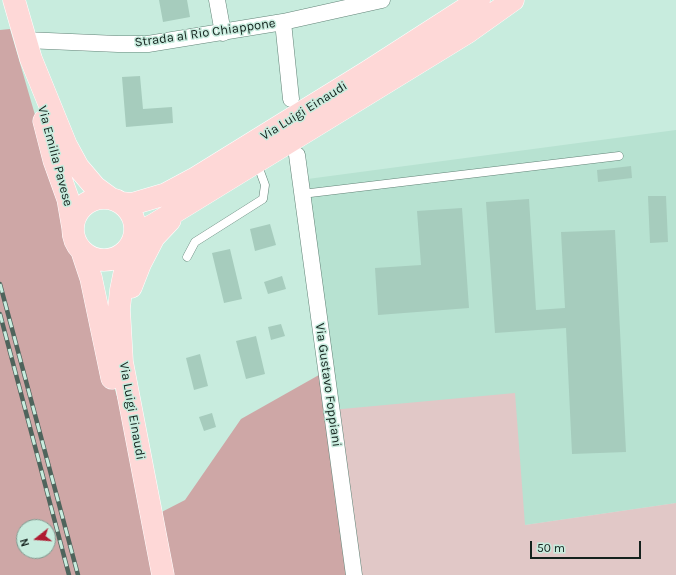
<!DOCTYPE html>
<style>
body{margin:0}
#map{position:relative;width:676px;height:575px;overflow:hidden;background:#c8ecde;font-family:Karla,sans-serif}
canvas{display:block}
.north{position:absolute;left:16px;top:519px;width:40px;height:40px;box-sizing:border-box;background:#c8ecde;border:1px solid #809b91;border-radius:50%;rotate:253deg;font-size:11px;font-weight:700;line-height:16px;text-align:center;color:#14221d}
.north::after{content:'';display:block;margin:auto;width:14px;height:18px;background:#af1b31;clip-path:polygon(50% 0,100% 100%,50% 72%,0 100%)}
.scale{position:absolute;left:530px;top:541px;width:111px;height:18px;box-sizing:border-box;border:2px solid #14221d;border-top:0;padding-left:5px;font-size:12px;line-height:14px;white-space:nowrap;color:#14221d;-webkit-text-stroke:3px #c8ecde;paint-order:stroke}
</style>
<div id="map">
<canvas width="676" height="575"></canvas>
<div class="north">N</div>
<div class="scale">50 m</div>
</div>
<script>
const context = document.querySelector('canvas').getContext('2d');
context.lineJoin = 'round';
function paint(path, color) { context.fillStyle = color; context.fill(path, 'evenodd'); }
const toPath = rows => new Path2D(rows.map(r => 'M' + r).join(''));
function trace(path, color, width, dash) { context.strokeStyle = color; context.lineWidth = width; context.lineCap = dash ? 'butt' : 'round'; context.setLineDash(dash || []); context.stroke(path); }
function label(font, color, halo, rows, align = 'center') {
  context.font = font + ' Karla,sans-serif'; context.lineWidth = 3; context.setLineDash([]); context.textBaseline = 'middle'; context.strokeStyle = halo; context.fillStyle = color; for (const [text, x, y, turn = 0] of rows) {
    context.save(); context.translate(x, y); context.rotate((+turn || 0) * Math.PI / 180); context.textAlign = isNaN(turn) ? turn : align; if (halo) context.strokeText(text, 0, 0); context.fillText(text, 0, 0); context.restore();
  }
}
paint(toPath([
 [676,130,676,503,525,525,331,410,300,180]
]), '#b7e2d1');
paint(toPath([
 [515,393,525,525,676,503,676,575,353,575,331,410]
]), '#e1c8c7');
paint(toPath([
 [10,29,152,517,185,500,241,419,326,371,353,575,0,575,0,30],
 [24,527,48,527,48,551,24,551]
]), '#cea7a6');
paint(toPath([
 [159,0,187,0,190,17,163,22],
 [140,76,143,109,172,107,173,123,126,127,122,77],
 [631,166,632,178,598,182,597,170],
 [648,196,666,196,668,242,650,243],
 [529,199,536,310,565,308,561,232,615,230,626,452,572,454,566,328,495,333,486,202],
 [462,208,469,308,378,315,375,268,421,265,417,211],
 [270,224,276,245,255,251,250,229],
 [230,249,242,299,224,303,212,253],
 [282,276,286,289,268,294,264,282],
 [281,324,285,336,271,340,268,327],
 [256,336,265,374,246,379,236,341],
 [200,354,208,386,194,390,186,358],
 [212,413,216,427,204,431,199,417]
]), '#a6ccbd');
const service = toPath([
 [302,194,619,156],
 [187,257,195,242,263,199,265,185,257,163]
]);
const minor = toPath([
 [217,0,223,33],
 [283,22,291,99],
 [25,40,118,44,148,44,283,22,382,0],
 [297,155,354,575]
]);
const primary = toPath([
 [14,0,31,59,66,145,78,167,95,187,110,198],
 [44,121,54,160,68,199,73,228],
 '73 229a31 31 0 1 1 62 0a31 31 0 1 1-62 0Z',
 [121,203,132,204,166,194,194,179,367,72,479,0],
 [135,235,155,224,468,32,513,0],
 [130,246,121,290,119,309,122,362,163,575],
 [82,251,91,278,112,378],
 [131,287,140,264,154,237,170,220]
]);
trace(service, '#638478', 9);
trace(minor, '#638478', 17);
trace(primary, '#fff', 23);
trace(service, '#fff', 8);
trace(minor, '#fff', 16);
trace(primary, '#fed8d7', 22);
const rail = toPath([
 [0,284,78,575],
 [0,314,69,575]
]);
trace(rail, '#4f645c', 4.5);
trace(rail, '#c8ecde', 3, [9]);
label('13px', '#14221d', '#c8ecde', [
 ["Strada al Rio Chiappone",205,33,-8],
 ["Via Luigi Einaudi",304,111,-32],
 ["Via Emilia Pavese",55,156,75],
 ["Via Gustavo Foppiani",328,385,82],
 ["Via Luigi Einaudi",132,411,80]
]);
</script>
